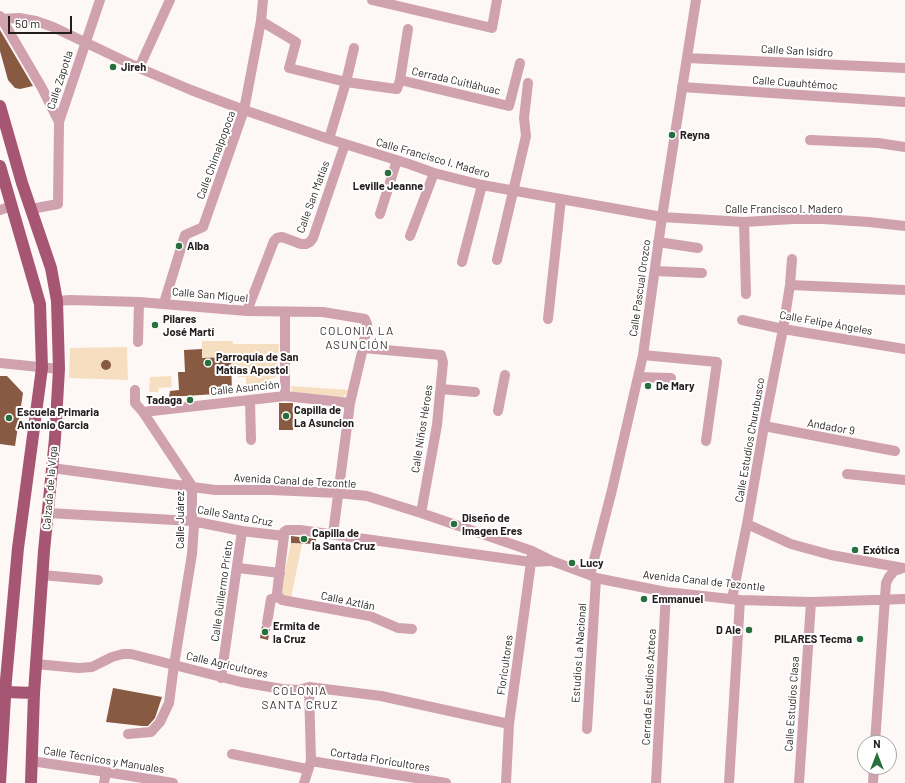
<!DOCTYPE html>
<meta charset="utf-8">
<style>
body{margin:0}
#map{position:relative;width:905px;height:783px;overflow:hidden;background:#fdf7f6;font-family:Barlow,sans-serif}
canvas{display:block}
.north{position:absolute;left:857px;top:735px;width:40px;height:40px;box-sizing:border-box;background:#fff;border:1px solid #a7a5a5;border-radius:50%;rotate:0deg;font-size:11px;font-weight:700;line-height:16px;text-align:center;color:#231d1d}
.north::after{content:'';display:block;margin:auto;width:14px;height:18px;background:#27703d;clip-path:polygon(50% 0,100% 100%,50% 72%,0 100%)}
.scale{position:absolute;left:8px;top:16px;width:64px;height:18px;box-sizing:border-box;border:2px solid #231d1d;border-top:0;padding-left:5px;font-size:12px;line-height:14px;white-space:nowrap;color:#231d1d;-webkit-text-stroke:3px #fff;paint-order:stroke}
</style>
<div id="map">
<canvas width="905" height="783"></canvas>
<div class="north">N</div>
<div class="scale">50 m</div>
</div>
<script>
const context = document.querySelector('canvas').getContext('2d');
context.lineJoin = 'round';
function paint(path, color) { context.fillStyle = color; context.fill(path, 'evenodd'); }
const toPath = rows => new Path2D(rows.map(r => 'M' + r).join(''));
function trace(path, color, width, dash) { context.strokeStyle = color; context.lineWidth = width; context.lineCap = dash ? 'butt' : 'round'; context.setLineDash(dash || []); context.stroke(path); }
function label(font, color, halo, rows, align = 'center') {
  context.font = font + ' Barlow,sans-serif'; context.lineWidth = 4; context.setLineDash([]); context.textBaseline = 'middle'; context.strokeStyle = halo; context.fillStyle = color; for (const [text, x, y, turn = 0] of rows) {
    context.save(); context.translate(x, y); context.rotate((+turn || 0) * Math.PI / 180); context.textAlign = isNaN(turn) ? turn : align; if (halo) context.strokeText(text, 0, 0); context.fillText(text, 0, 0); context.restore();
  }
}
paint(toPath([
 [202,341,233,341,233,344,279,344,276,377,269,379,268,387,246,388,246,377,238,377,238,369,231,369,230,357,202,358],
 [127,347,128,380,69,378,70,348],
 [171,376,172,387,159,388,158,392,149,392,150,377],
 [291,386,348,390,348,391,347,394,341,398,292,392],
 [291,543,302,544,291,598,284,596,281,589]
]), '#f6dfc1');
paint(toPath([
 [0,30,33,86,20,89,15,88,8,80,0,51],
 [202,349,202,358,231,357,232,393,169,397,170,391,179,390,178,372,185,372,184,350],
 '101 365a5 5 0 1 1 10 0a5 5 0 1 1-10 0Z',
 [0,376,7,376,23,393,15,446,0,444],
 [279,403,293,403,293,430,279,430],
 [291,536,316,539,316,544,291,543],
 [262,626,266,629,270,629,268,640,260,638],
 [113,688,162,697,155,718,148,726,142,726,106,722]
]), '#875a41');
trace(toPath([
 [372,0,492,28,497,0],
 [0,16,42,88,59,122,58,204,31,209],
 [0,19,19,18,36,21,53,27,139,68,191,90,244,110,329,139,409,164,434,173,482,185,662,217,744,222,793,219,823,219,869,222,905,226],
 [261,21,296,42,289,68,346,82,389,88,397,89,400,80,408,29],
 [687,58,905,68],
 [139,68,170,0],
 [400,80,509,106,520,63],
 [682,87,905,102],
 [59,122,100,0],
 [329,139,346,82,354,48],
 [810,140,878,143,905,147],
 [0,210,12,206],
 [380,214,397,160],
 [744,222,746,294],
 [410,236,434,173],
 [658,242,698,248],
 [497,260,526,136,524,118,528,83],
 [462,262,482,185],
 [655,271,702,273],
 [790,285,905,290],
 [57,301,70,300,139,302,247,311,323,312,365,319,367,324,363,348,350,403,333,534],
 [164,303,185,235,203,227,244,110,261,21,263,0],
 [247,311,274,241,277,238,282,237,301,244,306,244,310,242,313,238,345,144],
 [548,319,561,199],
 [742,320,783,329,905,349],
 [138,342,139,302],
 [363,348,441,355,443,362,437,425,421,513],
 [643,355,717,362,706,441],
 [0,363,59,369],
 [638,377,671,378],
 [441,389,475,392],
 [285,396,285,312],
 [250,400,251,440],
 [498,411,505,375],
 [143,412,285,396,350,403],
 [764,426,895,451],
 [52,468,215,490,272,490,338,493,367,496,421,513,532,551,552,561,590,575,596,578,666,592,740,600,811,602,905,599],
 [847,474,905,480],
 [48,513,192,521,242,531,284,536,284,532,287,530,300,530,531,562,550,561],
 [747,524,791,544,831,555,903,568],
 [238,568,280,573],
 [42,575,98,580],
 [590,575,612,490,643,355,662,217,696,0],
 [279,597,282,600,370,616,398,628,412,629],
 [279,597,277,593,284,536],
 [732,599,747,524,764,426,783,329,790,285,792,259],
 [267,623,271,599,279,597],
 [36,664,78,668,92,667,112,657,123,654,131,654,241,682,282,689,298,690,309,687,381,696,509,724],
 [221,678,242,531],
 [587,729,596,578],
 [128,734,151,732,160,722,169,703,174,665,192,554,194,526,192,521,192,486,143,412,135,403,135,390],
 [875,743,886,583,889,577,894,571,903,568],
 [232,754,307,769],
 [31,761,106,772,173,783],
 [311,761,446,783],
 [104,783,106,772],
 [304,783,311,761,309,687],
 [506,783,509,724,532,555],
 [656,783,666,592],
 [729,783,740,600],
 [799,783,811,602],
 [873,783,874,767]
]), '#d0a1af', 10);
trace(toPath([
 [0,106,22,183,51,268,57,301,59,369,55,438,44,551,34,693,31,783],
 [0,166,40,304,42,368,18,548,6,680,0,783],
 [6,692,34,693]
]), '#a65572', 12);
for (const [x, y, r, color] of [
 [113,67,4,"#27703d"],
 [672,135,4,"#27703d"],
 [388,173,4,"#27703d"],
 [179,246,4,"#27703d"],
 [155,325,4,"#27703d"],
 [208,363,4,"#27703d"],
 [648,386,4,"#27703d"],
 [190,400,4,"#27703d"],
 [286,416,4,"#27703d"],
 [9,418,4,"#27703d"],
 [454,524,4,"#27703d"],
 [304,539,4,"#27703d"],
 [855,550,4,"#27703d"],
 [572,563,4,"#27703d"],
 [644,599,4,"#27703d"],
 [749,630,4,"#27703d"],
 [265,632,4,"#27703d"],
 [860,639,4,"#27703d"]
]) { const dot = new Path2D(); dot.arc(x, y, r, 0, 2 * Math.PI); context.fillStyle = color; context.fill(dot); trace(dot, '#fff', 1.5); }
label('11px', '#231d1d', '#fff', [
 ["Calle San Isidro",797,51,3],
 ["Calle Zapotla",60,80,-72],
 ["Cerrada Cuitláhuac",456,81,13],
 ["Calle Cuauhtémoc",795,83,4],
 ["Calle Chimalpopoca",216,155,-70],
 ["Calle Francisco I. Madero",433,158,16],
 ["Calle San Matías",313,197,-70],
 ["Calle Francisco I. Madero",784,209],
 ["Calle Pascual Orozco",640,288,-82],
 ["Calle San Miguel",210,295,5],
 ["Calle Felipe Ángeles",826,323,10],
 ["Calle Asunción",245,388,-6],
 ["Andador 9",831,427,10],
 ["Calle Niños Héroes",422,429,-81],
 ["Calle Estudios Churubusco",750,440,-80],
 ["Avenida Canal de Tezontle",295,481,3],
 ["Calzada de la Viga",50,488,-85],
 ["Calle Santa Cruz",235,516,10],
 ["Calle Juárez",180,520,-90],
 ["Avenida Canal de Tezontle",704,581,6],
 ["Calle Guillermo Prieto",222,591,-82],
 ["Calle Aztlán",348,601,12],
 ["Estudios La Nacional",579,653,-86],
 ["Calle Agricultores",227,665,13],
 ["Floricultores",505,665,-82],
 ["Cerrada Estudios Azteca",649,687,-87],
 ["Calle Estudios Clasa",792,704,-86],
 ["Calle Técnicos y Manuales",104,760,9],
 ["Cortada Floricultores",380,760,9]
]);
label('bold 11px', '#231d1d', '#fff', [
 ["Jireh",121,67],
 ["Reyna",680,135],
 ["Leville Jeanne",388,186,"center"],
 ["Alba",187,246],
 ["Pilares",163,319],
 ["José Martí",163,332],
 ["Parroquia de San",216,357],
 ["Matias Apostol",216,370],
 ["De Mary",656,386],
 ["Tadaga",182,400,"right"],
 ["Capilla de",294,410],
 ["La Asuncion",294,423],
 ["Escuela Primaria",17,412],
 ["Antonio Garcia",17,425],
 ["Diseño de",462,518],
 ["Imagen Eres",462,531],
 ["Capilla de",312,533],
 ["la Santa Cruz",312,546],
 ["Exótica",863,550],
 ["Lucy",580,563],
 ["Emmanuel",652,599],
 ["Ermita de",273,626],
 ["la Cruz",273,639],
 ["D Ale",741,630,"right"],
 ["PILARES Tecma",852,639,"right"]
], 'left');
context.letterSpacing = '1px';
label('12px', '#443938', '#fff', [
 ["COLONIA LA",357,331],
 ["ASUNCIÓN",357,345],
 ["COLONIA",300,691],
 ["SANTA CRUZ",300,705]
]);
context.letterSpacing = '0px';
</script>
